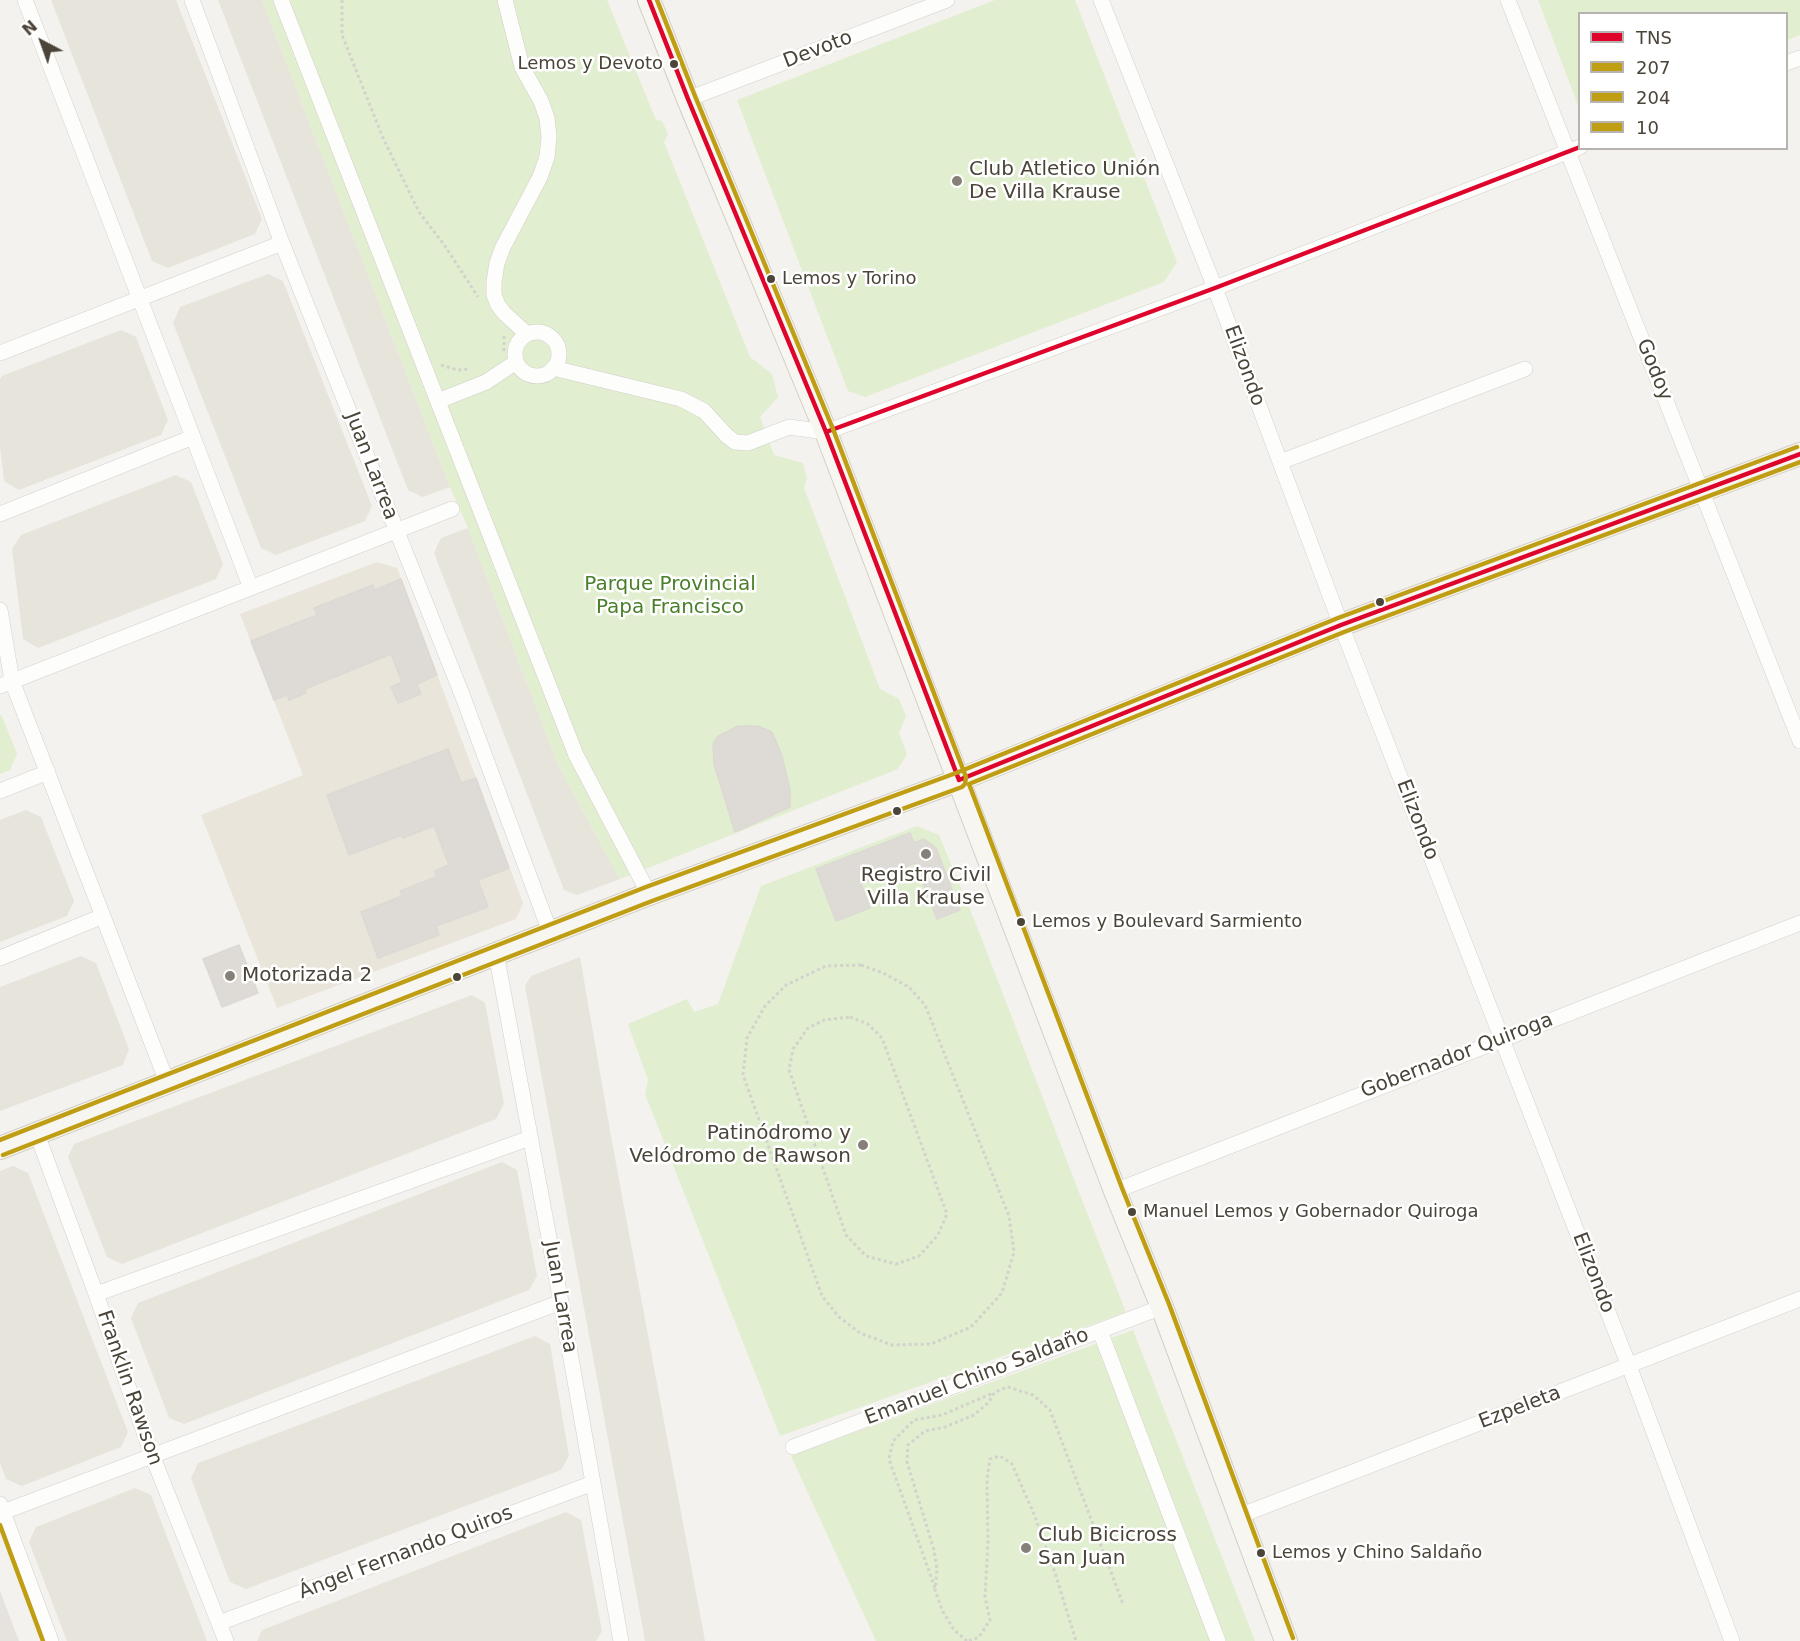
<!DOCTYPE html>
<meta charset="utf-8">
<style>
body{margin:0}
#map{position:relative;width:1800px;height:1641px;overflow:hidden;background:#f4f2ee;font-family:"DejaVu Sans",sans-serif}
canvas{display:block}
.legend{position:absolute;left:1578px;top:12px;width:210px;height:138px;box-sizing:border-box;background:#fff;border:2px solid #b7b4b0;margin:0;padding:8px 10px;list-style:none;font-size:18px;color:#4b4439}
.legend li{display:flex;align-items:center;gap:12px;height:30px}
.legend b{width:30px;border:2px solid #b7b4b0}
.north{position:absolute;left:12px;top:12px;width:60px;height:60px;-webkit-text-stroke:4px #fff;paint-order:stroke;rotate:319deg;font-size:16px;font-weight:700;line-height:24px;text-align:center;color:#4b4439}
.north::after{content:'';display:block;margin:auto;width:21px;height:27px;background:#4b4439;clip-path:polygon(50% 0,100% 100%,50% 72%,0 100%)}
</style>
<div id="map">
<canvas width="1800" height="1641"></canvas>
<ul class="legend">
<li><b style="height:8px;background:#de042c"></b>TNS</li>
<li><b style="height:8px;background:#c09e14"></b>207</li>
<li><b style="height:8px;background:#c09e14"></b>204</li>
<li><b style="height:8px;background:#c09e14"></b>10</li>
</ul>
<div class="north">N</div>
</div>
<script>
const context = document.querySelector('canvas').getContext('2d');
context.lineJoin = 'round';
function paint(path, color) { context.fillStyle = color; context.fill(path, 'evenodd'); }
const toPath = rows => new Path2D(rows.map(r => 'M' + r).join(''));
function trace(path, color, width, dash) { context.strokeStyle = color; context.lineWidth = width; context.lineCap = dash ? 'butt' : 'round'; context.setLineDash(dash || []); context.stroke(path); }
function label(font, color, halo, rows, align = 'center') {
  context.font = font + ' "DejaVu Sans",sans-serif'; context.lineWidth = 5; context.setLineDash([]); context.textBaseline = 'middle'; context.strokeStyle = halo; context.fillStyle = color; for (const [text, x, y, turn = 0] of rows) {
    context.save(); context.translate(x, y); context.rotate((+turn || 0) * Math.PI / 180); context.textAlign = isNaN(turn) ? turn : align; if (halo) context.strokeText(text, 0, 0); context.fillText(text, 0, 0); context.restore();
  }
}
paint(toPath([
 [51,0,176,0,262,219,255,234,168,268,152,261],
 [218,0,262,0,450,487,423,497,408,490],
 [268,274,283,281,372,506,365,521,276,555,261,548,173,323,180,307],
 [121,330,136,337,168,420,161,435,19,490,4,481,0,447,0,379,2,376],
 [176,475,191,482,223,564,216,579,38,648,23,639,12,549,21,535],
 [468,528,558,765,620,879,577,895,564,890,434,553,441,538],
 [26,810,41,817,74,901,67,916,0,942,0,820],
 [81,956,96,963,129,1049,123,1065,0,1111,0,987],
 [580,957,612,1142,705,1641,645,1641,525,986,531,976],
 [472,995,485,1003,504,1104,496,1119,122,1264,107,1257,68,1157,74,1144],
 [502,1162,517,1170,537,1276,529,1290,184,1424,169,1418,131,1318,138,1303],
 [13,1166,28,1173,128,1432,121,1447,22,1486,6,1479,0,1463,0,1171],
 [535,1336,550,1344,569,1456,561,1470,246,1589,230,1582,191,1478,198,1463],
 [135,1488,151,1495,207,1641,67,1641,29,1542,36,1527],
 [566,1512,581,1520,602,1631,596,1641,257,1641,262,1630]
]), '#e7e4dc');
paint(toPath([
 [0,1591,19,1641,0,1641]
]), '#e6e2de');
paint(toPath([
 [377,562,397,568,523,903,516,919,277,1008,201,815,303,775,240,614]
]), '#eae5da');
paint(toPath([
 [262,0,607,0,656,120,662,121,668,134,664,142,750,357,772,374,778,397,760,417,774,455,803,463,807,478,804,488,880,689,899,699,906,716,899,733,907,754,898,769,620,879,558,765,468,528,450,487],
 [995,0,1075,0,1177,262,1164,282,865,397,848,391,737,100],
 [1538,0,1800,0,1800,35,1787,40,1786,14,1580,14,1579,108],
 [0,715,2,716,17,754,10,770,0,774],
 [917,826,939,835,978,929,1080,1195,1126,1312,780,1436,645,1094,648,1080,628,1024,687,999,694,1012,718,1004,761,886],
 [1133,1330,1255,1641,876,1641,791,1456]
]), '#e1eecf');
const building = toPath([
 [401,579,437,675,417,684,421,694,398,703,391,687,402,682,391,654,305,689,306,693,289,700,287,695,274,700,251,641,317,615,314,608,373,585,375,590,401,579],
 [738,726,758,726,772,732,782,756,790,790,790,807,735,832,714,764,713,744,717,737,738,726],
 [448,749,461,783,476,778,509,868,478,880,488,907,436,926,439,935,378,958,361,912,402,896,400,891,436,877,435,871,449,865,434,826,403,838,402,835,349,855,327,795,448,749],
 [910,833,914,843,924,839,936,848,960,910,937,919,915,863,861,884,870,908,836,921,816,869,910,833],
 [239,945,258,993,222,1007,203,959,239,945]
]);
paint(building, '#dedbd6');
trace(building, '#dcd9d4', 1.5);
const street = toPath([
 [25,0,251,588],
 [192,0,282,243,463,697,550,932],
 [281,0,576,755,649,894],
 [505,0,522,67,541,101,547,118,549,137,547,157,540,177,503,247,497,263,494,282,494,295,498,305,504,313,527,334],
 [1101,0,1215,288,1341,625,1629,1366,1732,1641],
 [1508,0,1800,741],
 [1786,63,1800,58],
 [688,99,947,0],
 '515 354a22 22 0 1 1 44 0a22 22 0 1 1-44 0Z',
 [0,353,282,243],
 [553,368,681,399,704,411,727,436,735,442,748,443,789,427,826,432,1215,288,1580,147],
 [438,401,486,382,516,362],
 [1280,462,1525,369],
 [0,514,193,437],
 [0,610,12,681,167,1082],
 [0,686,452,509],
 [0,791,48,772],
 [496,953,561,1302,621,1641],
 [0,958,103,916],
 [37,1134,96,1294,152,1455,226,1641],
 [1115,1191,1800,923],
 [96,1294,530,1138],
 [1100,1331,1218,1641],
 [793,1447,1162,1307],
 [0,1504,51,1641],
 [3,1512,561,1302],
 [1239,1516,1800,1299],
 [219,1623,593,1483]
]);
const secondary = toPath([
 [649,0,688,99,826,432,1115,1191,1162,1307,1286,1641],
 [0,1148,649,894,959,780,1341,625,1800,454]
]);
trace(street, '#d2d0cb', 16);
trace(secondary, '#d3cfc5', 24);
trace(toPath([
 [342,0,342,35,383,138,419,212,445,246,478,297],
 [504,336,504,351],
 [441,365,458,370,470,369],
 [861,965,883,973,909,987,925,1005,1009,1216,1014,1252,1002,1293,971,1327,931,1344,892,1345,860,1333,839,1317,822,1296,743,1075,747,1038,765,1006,786,985,826,966,861,965],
 [850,1017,868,1024,882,1038,947,1214,938,1235,919,1256,896,1264,866,1256,846,1235,789,1070,793,1049,808,1028,824,1020,850,1017],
 [935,1588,889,1459,893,1441,914,1420,942,1415,993,1393],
 [967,1641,954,1630,942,1610,935,1590,937,1570,934,1550,907,1462,908,1445,925,1431,945,1427,974,1415,988,1403,995,1392,1008,1387,1033,1395,1050,1410,1123,1604],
 [969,1641,979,1637,990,1620,985,1597,988,1542,987,1479,990,1459,1000,1456,1012,1464,1034,1514,1056,1576,1076,1641]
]), '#d3d2cc', 3, [3, 3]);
trace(street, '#fdfdfc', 15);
trace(secondary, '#f7f6f1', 22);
trace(toPath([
 [649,0,688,99,826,432,959,780,1341,625,1800,454],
 [826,432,1215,288,1580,147]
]), '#de042c', 4.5);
trace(toPath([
 [3,1155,652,901,962,787,965,784,966,777,833,429,695,96,657,0],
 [0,1525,43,1641]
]), '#c09e14', 4.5);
trace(toPath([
 [0,1140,646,887,956,773,1338,618,1797,447]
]), '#c09e14', 4.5);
trace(toPath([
 [1293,1638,1169,1304,1122,1188,969,784,1344,632,1800,462]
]), '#c09e14', 4.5);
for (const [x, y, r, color] of [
 [674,64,5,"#4b4439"],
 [957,181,6,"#868178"],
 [771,279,5,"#4b4439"],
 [1380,602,5,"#4b4439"],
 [897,811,5,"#4b4439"],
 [926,854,6,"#868178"],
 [1021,922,5,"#4b4439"],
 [230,976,6,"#868178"],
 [457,977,5,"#4b4439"],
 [863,1145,6,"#868178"],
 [1132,1212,5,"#4b4439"],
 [1026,1548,6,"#868178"],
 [1261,1553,5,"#4b4439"]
]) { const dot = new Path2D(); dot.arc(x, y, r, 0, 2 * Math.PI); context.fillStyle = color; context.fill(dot); trace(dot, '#fff', 2); }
label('18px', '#4b4439', '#fff', [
 ["Lemos y Devoto",663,64,"right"],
 ["Lemos y Torino",782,279],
 ["Lemos y Boulevard Sarmiento",1032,922],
 ["Manuel Lemos y Gobernador Quiroga",1143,1212],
 ["Lemos y Chino Saldaño",1272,1553]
], 'left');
label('20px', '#4b4439', '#fff', [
 ["Devoto",818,50,-21],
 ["Elizondo",1244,366,70],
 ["Godoy",1654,370,68],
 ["Juan Larrea",371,466,69],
 ["Elizondo",1417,820,69],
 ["Gobernador Quiroga",1457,1056,-21],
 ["Elizondo",1593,1273,69],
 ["Juan Larrea",560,1297,80],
 ["Emanuel Chino Saldaño",977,1377,-21],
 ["Franklin Rawson",129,1388,71],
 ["Ezpeleta",1520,1408,-21],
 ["Ángel Fernando Quiros",406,1553,-21]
]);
label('20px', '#4b4439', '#fff', [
 ["Club Atletico Unión",969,170],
 ["De Villa Krause",969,193],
 ["Registro Civil",926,876,"center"],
 ["Villa Krause",926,899,"center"],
 ["Motorizada 2",242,976],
 ["Patinódromo y",851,1134,"right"],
 ["Velódromo de Rawson",851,1157,"right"],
 ["Club Bicicross",1038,1536],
 ["San Juan",1038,1559]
], 'left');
label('20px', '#4a7f2a', '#fff', [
 ["Parque Provincial",670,585],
 ["Papa Francisco",670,608]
]);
</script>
